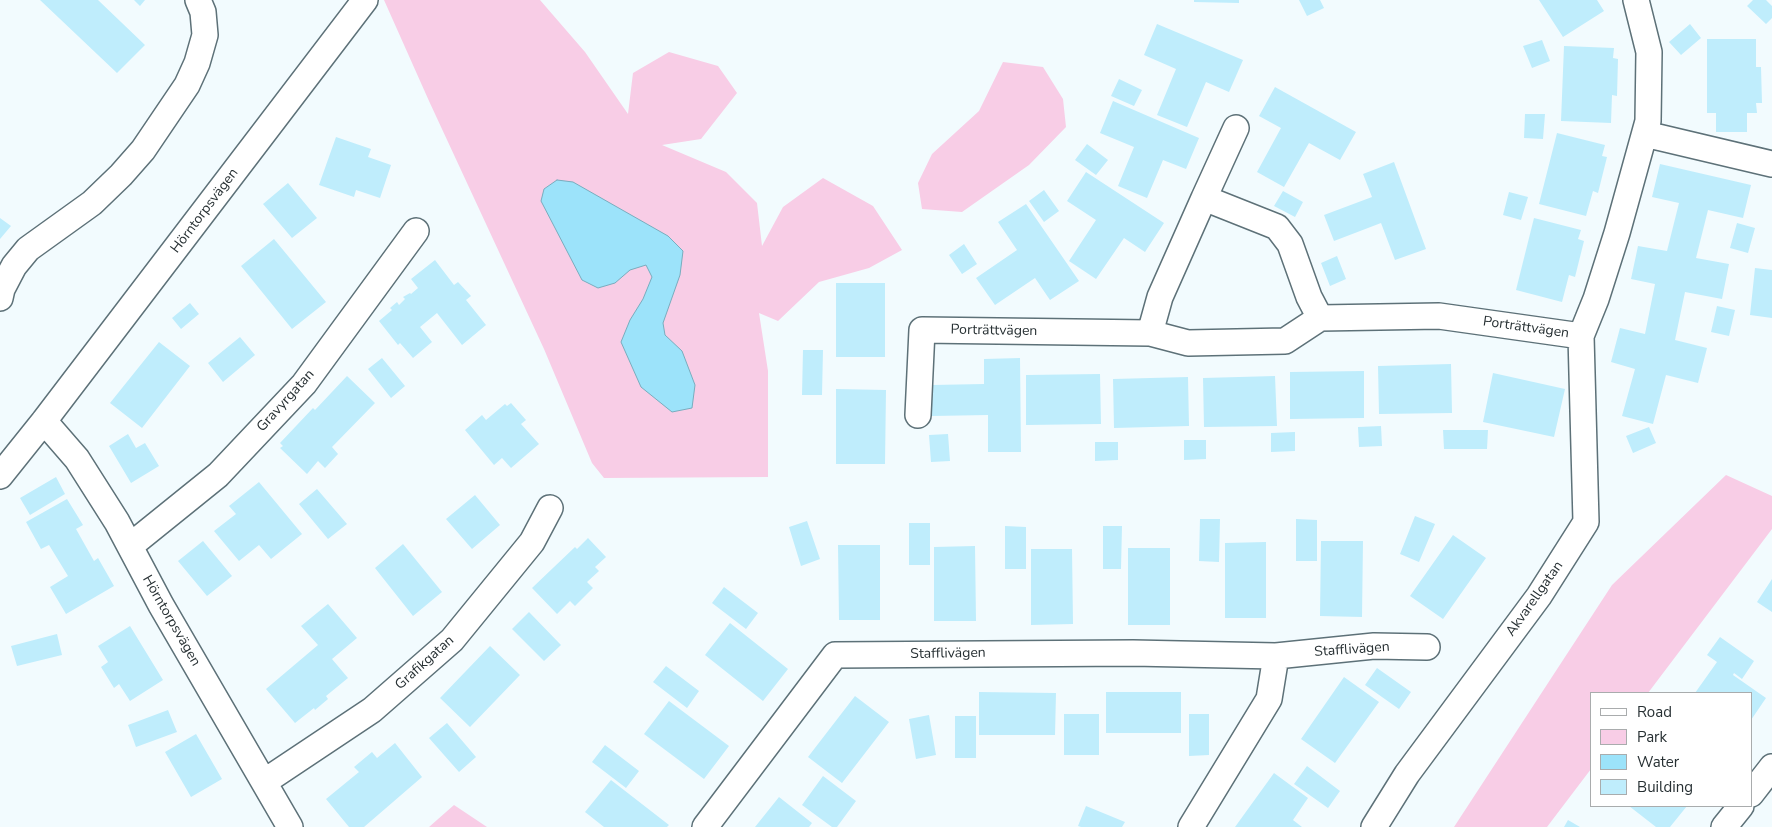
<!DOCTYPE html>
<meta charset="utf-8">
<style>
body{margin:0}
#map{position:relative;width:1772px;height:827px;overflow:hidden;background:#f2fbfe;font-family:"Nunito Sans",sans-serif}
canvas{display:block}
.legend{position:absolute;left:1590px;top:692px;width:162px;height:115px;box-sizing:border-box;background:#fff;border:1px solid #a9acad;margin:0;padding:6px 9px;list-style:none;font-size:15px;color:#273033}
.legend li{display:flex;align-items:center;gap:10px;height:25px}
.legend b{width:25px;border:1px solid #a9acad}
</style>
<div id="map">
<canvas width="1772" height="827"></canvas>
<ul class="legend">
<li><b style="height:6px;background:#fff"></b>Road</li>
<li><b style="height:14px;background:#f8cde6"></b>Park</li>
<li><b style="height:14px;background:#9ce3fa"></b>Water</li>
<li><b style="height:14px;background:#bfedfc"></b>Building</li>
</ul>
</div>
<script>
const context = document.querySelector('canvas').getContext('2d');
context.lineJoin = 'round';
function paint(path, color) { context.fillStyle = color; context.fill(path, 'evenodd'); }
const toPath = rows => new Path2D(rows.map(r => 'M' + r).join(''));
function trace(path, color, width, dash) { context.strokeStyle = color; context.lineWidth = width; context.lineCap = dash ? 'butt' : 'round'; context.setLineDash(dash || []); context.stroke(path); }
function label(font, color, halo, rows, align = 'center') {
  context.font = font + ' "Nunito Sans",sans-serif'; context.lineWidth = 4; context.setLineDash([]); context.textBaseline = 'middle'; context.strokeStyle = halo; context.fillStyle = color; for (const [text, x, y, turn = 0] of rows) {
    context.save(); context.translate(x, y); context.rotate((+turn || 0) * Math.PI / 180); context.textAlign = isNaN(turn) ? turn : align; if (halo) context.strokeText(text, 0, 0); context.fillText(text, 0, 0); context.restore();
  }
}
paint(toPath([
 [384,0,540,0,585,52,628,114,633,73,669,52,718,66,737,93,701,139,662,145,726,172,757,203,762,246,783,207,823,178,873,206,902,250,869,268,819,282,778,321,759,313,768,371,768,477,604,478,592,463,544,349,429,101],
 [1003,62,1043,67,1063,99,1066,127,1029,165,962,212,922,209,918,183,932,154,979,111],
 [1726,475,1772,496,1772,529,1648,693,1591,693,1591,769,1547,827,1454,827,1612,585],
 [454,805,487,827,429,827]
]), '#f8cde6');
const water = toPath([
 [557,180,573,182,668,236,683,251,680,275,663,323,665,335,682,351,695,385,692,408,672,412,641,387,621,342,630,320,643,299,652,277,646,265,630,270,615,283,598,288,582,280,541,201,544,189,557,180]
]);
paint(water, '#9ce3fa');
trace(water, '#79adbe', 1);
paint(toPath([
 [40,0,98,0,145,45,117,73],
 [134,0,145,0,140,6],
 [1194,0,1239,0,1239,3,1194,2],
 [1299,0,1320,0,1324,8,1307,16],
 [1539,0,1597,0,1604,11,1563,37],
 [1753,0,1766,0,1772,6,1772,18,1766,24,1747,6],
 [1157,24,1243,60,1229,92,1206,82,1187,127,1157,115,1176,69,1144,55],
 [1690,24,1701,38,1681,55,1669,42],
 [1707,39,1756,39,1756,67,1761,67,1762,103,1756,103,1757,113,1747,113,1747,132,1716,132,1716,113,1707,113],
 [1542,40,1550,61,1532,68,1523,46],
 [1564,46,1614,48,1613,58,1618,59,1617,96,1612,95,1611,123,1561,121],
 [1119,79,1142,90,1134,106,1111,96],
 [1275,87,1356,132,1340,160,1309,143,1284,187,1257,172,1281,128,1259,116],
 [1113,101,1199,138,1186,169,1163,160,1147,198,1118,186,1134,147,1100,133],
 [1525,114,1545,114,1543,139,1524,138],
 [1557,133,1605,145,1602,156,1607,157,1598,193,1593,191,1586,216,1539,204],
 [336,137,371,149,368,157,391,165,380,198,356,190,354,197,319,185],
 [1087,144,1108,160,1096,175,1075,160],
 [1394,162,1426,249,1395,260,1381,223,1334,241,1324,215,1372,197,1363,174],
 [1660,164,1751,185,1743,218,1708,210,1696,258,1729,264,1722,299,1685,292,1675,340,1707,348,1698,383,1666,375,1653,424,1622,416,1635,369,1611,362,1620,328,1645,334,1655,284,1631,279,1638,246,1667,251,1679,203,1652,197],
 [1086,172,1164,223,1145,252,1124,238,1096,279,1069,261,1096,220,1067,201],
 [288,183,317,218,292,238,263,204],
 [1044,190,1059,211,1044,222,1029,201],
 [1283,191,1303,202,1295,217,1274,206],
 [1509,192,1528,197,1521,220,1503,215],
 [1026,204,1079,281,1050,300,1035,278,995,305,976,278,1017,250,998,222],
 [0,218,11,226,0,239],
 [1534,218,1581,230,1578,239,1584,241,1575,277,1569,275,1562,302,1516,290],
 [1737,223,1755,228,1748,253,1730,248],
 [274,239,326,302,292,329,241,266],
 [964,244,977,264,962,274,949,255],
 [1337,256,1346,279,1330,286,1321,263],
 [435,260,454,285,458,282,471,296,466,300,486,325,462,345,437,313,420,327,432,342,413,358,400,343,398,345,379,321,392,310,390,308,397,302,399,305,405,299,403,297,410,293,411,294,418,288,411,279],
 [1755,268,1772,270,1772,318,1750,315],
 [836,283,885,283,885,357,836,357],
 [190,303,199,314,181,329,172,318],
 [1717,306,1735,310,1729,336,1711,332],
 [240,337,255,355,223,382,208,363],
 [159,342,190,366,142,428,110,403],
 [803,350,823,350,822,395,802,395],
 [382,358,405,386,391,398,368,369],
 [1020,358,1021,452,988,452,988,415,932,416,932,385,984,384,984,359],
 [1451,364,1452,413,1379,414,1378,366],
 [1364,371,1364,418,1290,419,1290,372],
 [1493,373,1565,389,1554,437,1483,422],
 [1100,374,1101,424,1026,425,1026,375],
 [347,376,375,403,332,447,338,454,325,468,318,461,307,474,280,448,283,446,280,443,313,408,315,410],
 [1275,376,1277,426,1204,427,1203,378],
 [1188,377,1189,426,1114,428,1113,379],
 [836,389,886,390,885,464,836,464],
 [511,403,526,420,521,424,539,444,511,468,502,458,494,465,465,430,482,415,486,420,505,404,507,406],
 [1381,426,1382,446,1359,447,1358,427],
 [1649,427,1656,443,1633,453,1626,436],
 [1443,430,1488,430,1487,449,1444,449],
 [1295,432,1295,451,1271,452,1271,433],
 [128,434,136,448,145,443,159,466,131,483,109,446],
 [948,434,950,461,931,462,929,435],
 [1184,440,1206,440,1206,459,1184,460],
 [1095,442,1118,442,1118,460,1095,461],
 [56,477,65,494,30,515,20,498],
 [259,482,302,534,271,559,259,545,239,561,214,531,236,514,229,506],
 [317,489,347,524,328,539,299,504],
 [475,495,500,525,472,549,446,519],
 [67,499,83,525,76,529,94,561,98,558,114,586,66,614,50,587,68,576,49,545,41,549,26,522],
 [1415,516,1435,524,1419,562,1400,554],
 [1200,519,1220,519,1219,562,1199,561],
 [1296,519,1317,520,1317,561,1296,561],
 [807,521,820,559,801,566,789,527],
 [909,523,930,523,930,565,909,565],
 [1005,526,1026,527,1026,569,1005,569],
 [1103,526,1122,526,1121,569,1103,569],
 [1453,535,1486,558,1443,619,1410,596],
 [588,538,606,557,595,567,599,571,587,582,593,588,575,606,570,601,557,614,532,588,575,547,577,549],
 [203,541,232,576,207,596,178,561],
 [1321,541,1363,541,1362,617,1320,616],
 [1266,542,1266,618,1225,618,1225,543],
 [403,544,442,592,413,616,375,568],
 [838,545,880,545,880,620,839,620],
 [975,546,976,621,934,621,934,547],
 [1128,548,1170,548,1170,625,1128,625],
 [1031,549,1072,549,1073,624,1031,625],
 [1772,579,1772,612,1757,602],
 [724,587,758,613,746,629,712,603],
 [328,604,357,638,332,659,348,678,326,696,328,699,315,710,314,708,295,723,266,689,318,645,301,626],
 [529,612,561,645,544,661,512,629],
 [730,623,788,669,763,701,705,655],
 [130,626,163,680,130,701,119,684,114,688,101,667,108,662,98,646],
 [57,634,62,655,17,666,11,646],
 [1720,637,1754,661,1742,679,1734,673,1733,675,1766,698,1751,720,1751,693,1695,693,1717,662,1707,655],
 [490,646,520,675,470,727,440,698],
 [666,666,699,691,687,708,653,682],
 [1377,668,1411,692,1399,709,1365,685],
 [1344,677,1379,702,1335,763,1301,739],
 [979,692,1056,693,1055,735,979,735],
 [1106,692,1181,692,1181,733,1106,733],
 [855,696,889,722,842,783,808,757],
 [669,701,729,746,704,779,644,734],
 [168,710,177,732,136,747,128,725],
 [1064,714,1099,714,1099,755,1064,755],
 [1189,714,1209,714,1209,755,1189,756],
 [929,715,936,755,916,759,909,719],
 [955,716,976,716,976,758,955,758],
 [447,723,476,757,459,772,429,738],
 [196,734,222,779,191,797,165,752],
 [395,743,422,777,364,827,349,827,326,799,359,772,354,767,372,752,377,758],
 [605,745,639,771,626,788,592,762],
 [1307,766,1340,791,1328,808,1294,784],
 [1274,773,1308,798,1293,820,1302,827,1235,827],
 [823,776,856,801,837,827,832,827,802,805],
 [611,780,669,825,667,827,604,827,585,812],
 [779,797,812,823,809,827,755,827],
 [1086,806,1125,822,1122,827,1081,827,1078,826],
 [1629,806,1687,806,1670,827,1656,827],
 [1568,820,1580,827,1564,827]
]), '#bfedfc');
const minor = toPath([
 [1645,134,1772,164],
 [1204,198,1236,128],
 [0,298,2,289,14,266,28,249,92,203,121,175,143,150,187,85,197,63,205,35,203,12,198,0],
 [1150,333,1160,297,1204,198,1277,227,1290,244,1309,297,1320,318],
 [918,415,922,330,1150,333,1188,343,1285,341,1320,318,1439,316,1581,336],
 [44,421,77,459,117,522,161,605,290,827],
 [0,476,44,421,365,0],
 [130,546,218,475,304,384,416,231],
 [264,782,372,710,452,640,532,542,550,508],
 [1751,794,1772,767],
 [705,827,835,655,1133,653,1276,656,1374,646,1427,647],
 [1191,827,1269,699,1276,656],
 [1374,827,1407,774,1539,596,1586,522,1581,336,1596,299,1617,233,1648,121,1649,52,1636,0],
 [1724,827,1741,806]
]);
trace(minor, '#5d7178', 28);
trace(minor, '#fff', 25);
label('14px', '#273033', '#fff', [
 ["Hörntorpsvägen",205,211,-53],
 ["Porträttvägen",1526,328,8],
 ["Porträttvägen",994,331,1],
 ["Gravyrgatan",286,401,-48],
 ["Akvarellgatan",1535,599,-55],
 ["Hörntorpsvägen",171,621,60],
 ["Stafflivägen",1352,650,-4],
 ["Stafflivägen",948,654,-1],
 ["Grafikgatan",425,663,-42]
]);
</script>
